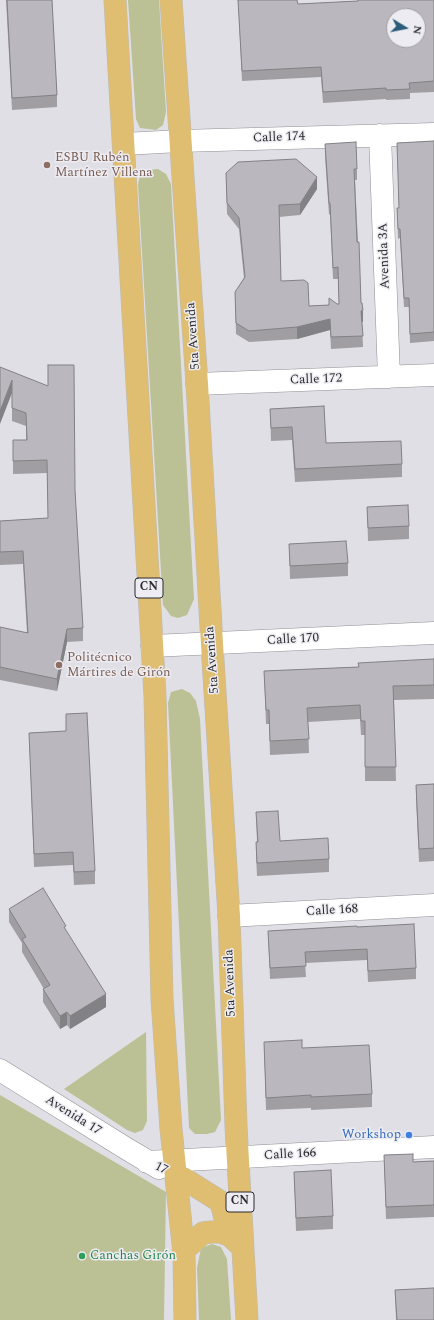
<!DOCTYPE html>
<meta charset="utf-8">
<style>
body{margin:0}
#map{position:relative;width:434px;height:1320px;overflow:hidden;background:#e0dfe5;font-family:Spectral,serif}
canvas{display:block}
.north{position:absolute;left:386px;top:8px;width:40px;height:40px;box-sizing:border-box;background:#edecf2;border:1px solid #9f9fa3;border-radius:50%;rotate:100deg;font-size:11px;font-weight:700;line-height:16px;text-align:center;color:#2b2b2d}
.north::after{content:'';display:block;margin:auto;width:14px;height:18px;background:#2b5c7a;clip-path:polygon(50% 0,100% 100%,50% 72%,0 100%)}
</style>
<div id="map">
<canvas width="434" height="1320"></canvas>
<div class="north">N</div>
</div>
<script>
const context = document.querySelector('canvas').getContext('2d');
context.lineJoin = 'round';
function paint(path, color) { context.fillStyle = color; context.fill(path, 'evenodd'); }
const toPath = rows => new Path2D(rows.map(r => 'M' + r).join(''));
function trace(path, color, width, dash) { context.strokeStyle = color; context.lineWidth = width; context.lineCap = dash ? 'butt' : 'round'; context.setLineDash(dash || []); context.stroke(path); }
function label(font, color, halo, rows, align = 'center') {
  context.font = font + ' Spectral,serif'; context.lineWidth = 3; context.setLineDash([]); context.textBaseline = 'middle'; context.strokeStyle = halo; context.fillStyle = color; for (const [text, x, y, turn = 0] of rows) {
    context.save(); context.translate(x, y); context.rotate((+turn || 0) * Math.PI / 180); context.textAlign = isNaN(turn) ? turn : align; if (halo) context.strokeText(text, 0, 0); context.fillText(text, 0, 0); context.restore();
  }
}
paint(toPath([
 [128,0,159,0,166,112,163,125,156,130,140,128,136,119],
 [158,169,166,174,171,184,194,599,187,615,178,618,171,616,163,605,138,185,140,174,147,170],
 [182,689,190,693,196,701,200,719,221,1120,215,1132,207,1134,195,1134,189,1128,168,703,171,692],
 [146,1032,147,1121,143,1130,135,1133,127,1130,64,1089],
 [0,1095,166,1192,164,1320,0,1320],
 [212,1244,221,1247,227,1259,231,1320,199,1320,197,1268,201,1248]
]), '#bbc194');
const minor = toPath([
 [380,135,389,377],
 [124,144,180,141,434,134],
 [197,384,434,375],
 [152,646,434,633],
 [229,916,434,905],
 [0,1070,127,1149,159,1168],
 [147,1162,434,1147]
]);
const highway = toPath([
 [115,0,155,696,162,999,171,1129,184,1254,185,1320],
 [171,0,197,384,212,644,229,916,236,1126,247,1320],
 [176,1176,183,1178,221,1202,229,1235],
 [183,1251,203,1233,211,1232,220,1232,229,1235,239,1244]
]);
trace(minor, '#908f94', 23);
trace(highway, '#bbbbbc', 23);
trace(minor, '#fff', 22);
trace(highway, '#dfbe71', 22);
paint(toPath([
 [6,0,52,0,57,95,57,107,12,110],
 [238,0,297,0,298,4,358,1,358,0,434,0,434,92,410,93,410,99,386,100,386,99,323,103,321,77,242,81],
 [434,141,434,341,410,343,409,307,404,307,400,238,398,239,397,208,399,208,397,143],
 [325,144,357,169,357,180,355,180,361,303,363,322,362,322,363,347,331,349,330,330,297,339,249,342,236,334,235,292,244,278,239,229,227,214,226,173,317,189,300,215,279,217,281,281,309,306,329,305,329,298,337,304,339,304,338,279,333,279,330,214,329,215,325,156],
 [0,367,75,490,83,628,83,641,67,642,57,691,0,680,0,627,27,633,23,564,0,565,0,521,48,518,47,473,13,474,13,440,26,440,26,426,12,421,12,393],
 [270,409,326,443,402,464,402,477,295,482,292,440,271,441],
 [367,507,409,526,409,539,368,541],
 [289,544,348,563,348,576,290,579],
 [434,659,434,699,394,700,396,781,365,781,365,735,361,735,360,719,308,722,309,753,270,755,269,724,266,724,264,671,358,667],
 [66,714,95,871,95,884,74,885,73,865,34,867,29,733,66,731],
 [434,784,434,861,419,862,416,798,416,785],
 [256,812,280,841,329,859,329,872,257,876,256,855,256,842,257,842],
 [9,909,66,931,106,1007,70,1029,67,1025,60,1029,43,1002,43,989,44,989,22,952,22,943,9,922],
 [357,927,416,968,416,979,368,982,367,960,305,963,306,977,270,979,268,931],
 [264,1042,302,1048,372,1094,372,1107,311,1110,311,1108,266,1110],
 [384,1155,413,1162,434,1161,434,1217,386,1219],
 [294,1172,333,1216,333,1229,296,1231],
 [395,1290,434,1320,396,1320]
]), '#a09ea3');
paint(toPath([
 [317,177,317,189,300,215,300,204],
 [363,310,363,322,361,322,361,311],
 [330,319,330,330,297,339,297,327],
 [12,380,12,393,0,424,0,411],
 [67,629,67,642,57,691,57,679],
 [106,994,106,1007,70,1029,70,1016],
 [67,1012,67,1025,60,1029,60,1016]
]), '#828185');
const building = toPath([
 [7,0,52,0,57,95,12,98,7,0],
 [238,0,297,0,298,4,358,1,358,0,434,0,434,81,409,83,410,89,386,90,386,88,323,92,321,67,242,71,238,0],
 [394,16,418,16,418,40,394,40,394,16],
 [434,141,434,332,410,334,409,298,404,298,400,229,398,229,397,208,399,208,397,143,434,141],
 [356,142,357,169,354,169,357,242,359,242,361,303,362,303,363,310,361,311,363,336,331,337,330,319,297,327,249,331,236,323,235,292,245,277,239,218,227,203,226,173,238,162,296,159,317,177,300,204,279,205,281,281,304,280,308,283,309,306,329,305,329,298,337,304,339,304,338,267,333,268,330,203,329,203,325,144,356,142],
 [48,365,74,365,75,490,83,628,67,629,57,679,0,667,0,627,28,633,23,551,0,552,0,521,48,518,47,460,13,461,13,440,27,440,26,413,12,408,12,380,0,411,0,367,48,386,48,365],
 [324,406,326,443,401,441,402,464,295,469,292,427,271,428,270,409,324,406],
 [408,505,409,526,368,528,367,507,408,505],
 [346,541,348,563,290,566,289,544,346,541],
 [434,659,434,685,393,686,396,767,365,767,365,721,361,721,360,705,307,708,309,739,270,741,269,710,266,710,264,671,359,667,358,663,414,660,434,659],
 [87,713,95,871,74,872,73,852,34,854,29,733,66,731,66,714,87,713],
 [434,784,434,848,419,849,416,785,434,784],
 [278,811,280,841,328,838,329,859,257,863,256,842,258,842,256,812,278,811],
 [43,888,66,926,64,927,106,994,70,1016,67,1012,60,1016,43,989,50,985,22,939,26,937,9,909,43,888],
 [414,924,416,968,368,971,367,949,305,952,306,966,270,968,268,931,357,926,357,927,414,924],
 [302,1040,302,1048,369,1045,372,1094,311,1097,311,1095,266,1098,264,1042,302,1040],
 [413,1154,413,1162,434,1161,434,1205,386,1207,384,1155,413,1154],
 [331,1170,333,1216,296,1218,294,1172,331,1170],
 [434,1288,434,1320,397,1320,395,1290,434,1288]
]);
paint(building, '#bab8be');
trace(building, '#828185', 1);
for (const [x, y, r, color] of [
 [47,165,4,"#8d6e63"],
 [59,665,4,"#8d6e63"],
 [409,1135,4,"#3f7fe0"],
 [82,1256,4,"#2e9e5b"]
]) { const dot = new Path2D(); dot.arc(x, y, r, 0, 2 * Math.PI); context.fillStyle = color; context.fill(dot); trace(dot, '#edecf2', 1.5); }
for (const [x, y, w] of [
 [149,588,28],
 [240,1202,28]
]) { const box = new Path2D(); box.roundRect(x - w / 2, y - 10, w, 20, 3); context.fillStyle = '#edecf2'; context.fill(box); trace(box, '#2b2b2d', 1); }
label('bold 12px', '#2b2b2d', null, [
 ["CN",149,588],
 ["CN",240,1202]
]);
label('13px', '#2b2b2d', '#edecf2', [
 ["Calle 174",279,138,-2],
 ["Avenida 3A",385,256,-92],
 ["5ta Avenida",194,336,-94],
 ["Calle 172",316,380,-2],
 ["Calle 170",293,640,-3],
 ["5ta Avenida",213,660,-94],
 ["Calle 168",332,911,-3],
 ["5ta Avenida",231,983,-92],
 ["Avenida 17",73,1116,32],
 ["Calle 166",290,1155,-3],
 ["17",161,1169,27]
]);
label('13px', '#785e54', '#edecf2', [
 ["ESBU Rubén",55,158],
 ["Martínez Villena",55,173],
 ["Politécnico",67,658],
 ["Mártires de Girón",67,673]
], 'left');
label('13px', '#366cbe', '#edecf2', [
 ["Workshop",401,1135]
], 'right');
label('13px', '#27864d', '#edecf2', [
 ["Canchas Girón",90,1256]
], 'left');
</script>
